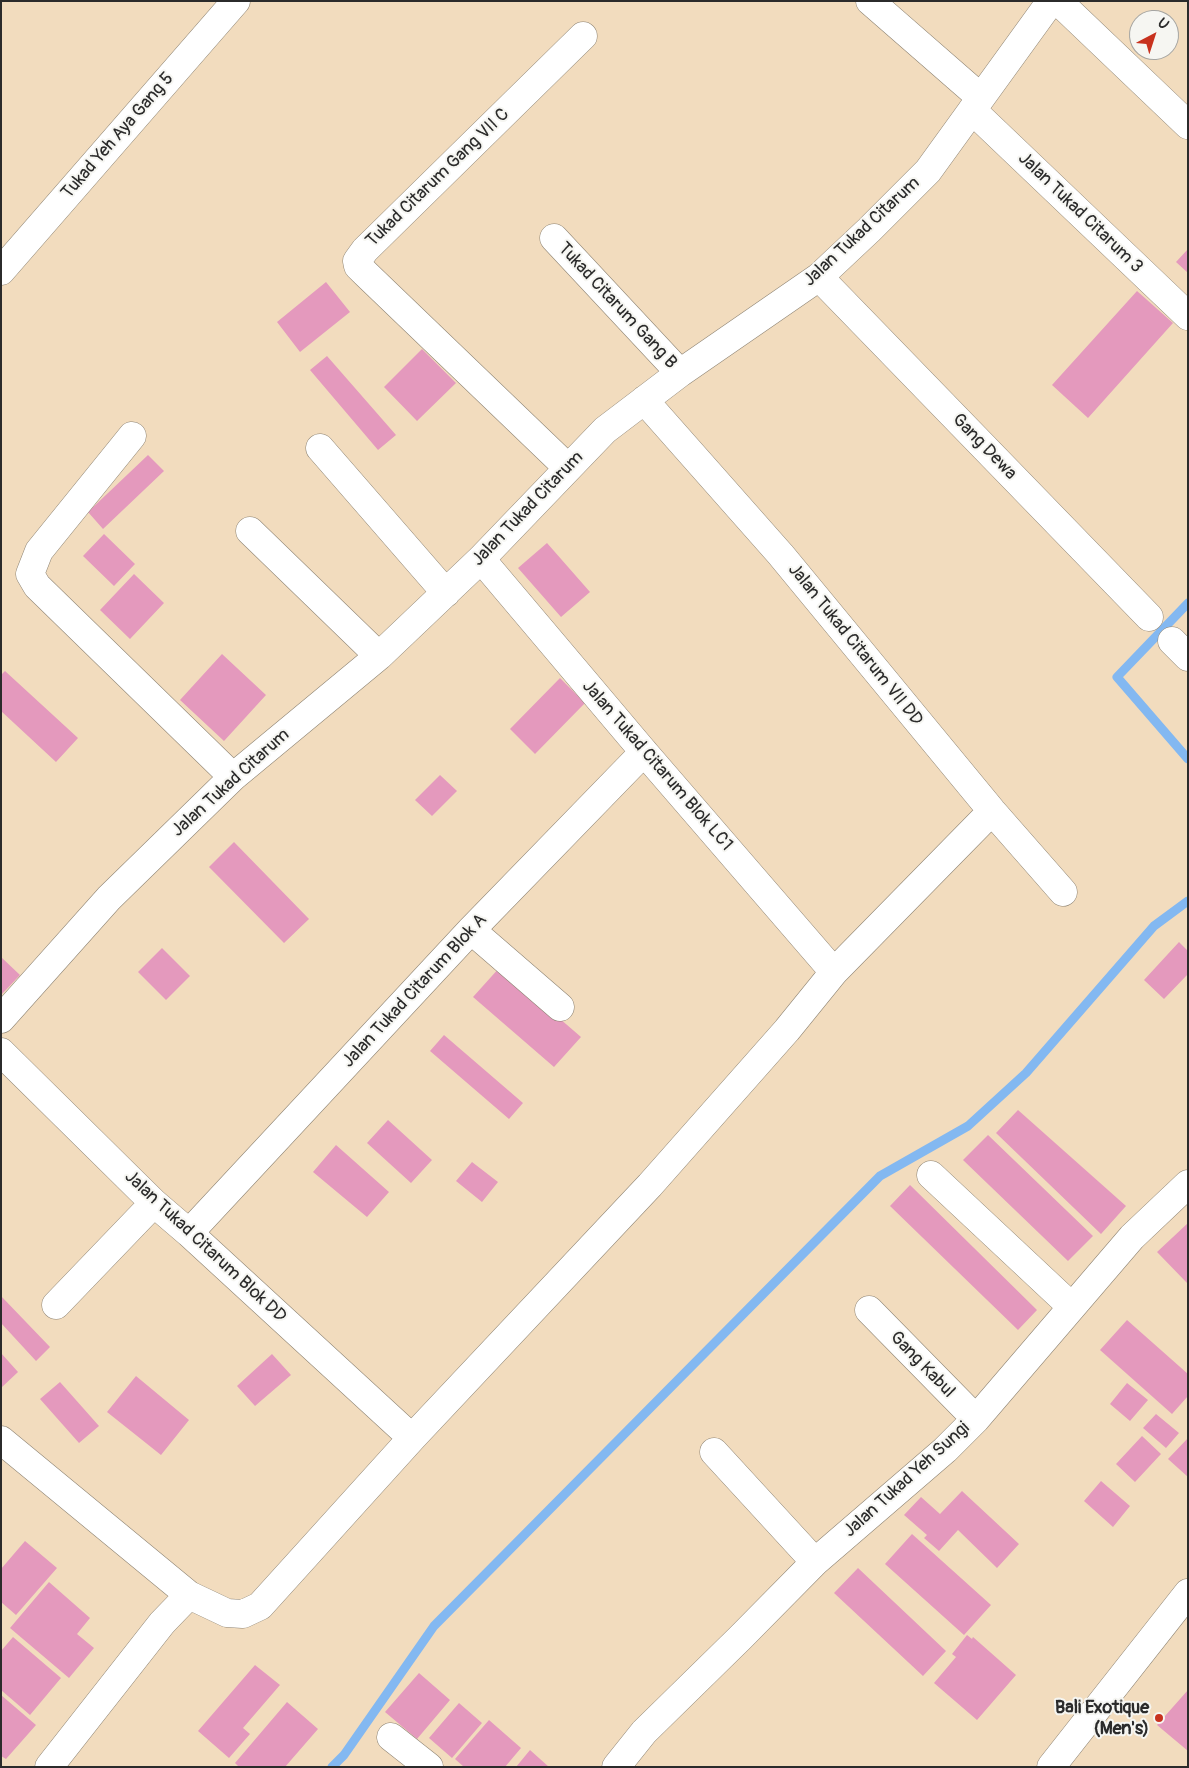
<!DOCTYPE html>
<style>
body{margin:0}
#map{position:relative;width:1189px;height:1768px;overflow:hidden;background:#f2dcbe;font-family:Pangolin,sans-serif}
canvas{display:block}
.frame{position:absolute;inset:0;border:2px solid #2b2b2b;pointer-events:none}
.north{position:absolute;left:1129px;top:10px;width:50px;height:50px;box-sizing:border-box;background:#f6f6f2;border:1px solid #a5a5a2;border-radius:50%;rotate:40deg;font-size:14px;font-weight:700;line-height:20px;text-align:center;color:#2b2b2b}
.north::after{content:'';display:block;margin:auto;width:18px;height:22px;background:#c8321e;clip-path:polygon(50% 0,100% 100%,50% 72%,0 100%)}
</style>
<div id="map">
<canvas width="1189" height="1768"></canvas>
<div class="frame"></div>
<div class="north">U</div>
</div>
<script>
const context = document.querySelector('canvas').getContext('2d');
context.lineJoin = 'round';
const toPath = rows => new Path2D(rows.map(r => 'M' + r).join(''));
function trace(path, color, width, dash) { context.strokeStyle = color; context.lineWidth = width; context.lineCap = dash ? 'butt' : 'round'; context.setLineDash(dash || []); context.stroke(path); }
function paint(path, color) { context.fillStyle = color; context.fill(path, 'evenodd'); }
function label(font, color, halo, rows, align = 'center') {
  context.font = font + ' Pangolin,sans-serif'; context.lineWidth = 4; context.setLineDash([]); context.textBaseline = 'middle'; context.strokeStyle = halo; context.fillStyle = color; for (const [text, x, y, turn = 0] of rows) {
    context.save(); context.translate(x, y); context.rotate((+turn || 0) * Math.PI / 180); context.textAlign = isNaN(turn) ? turn : align; if (halo) context.strokeText(text, 0, 0); context.fillText(text, 0, 0); context.restore();
  }
}
trace(toPath([
 [1188,603,1117,677,1188,759],
 [332,1767,344,1755,434,1626,880,1176,968,1126,1026,1073,1154,926,1188,901]
]), '#83b8f1', 9);
paint(toPath([
 [1188,249,1188,273,1176,262],
 [326,282,350,312,300,352,277,322],
 [1137,291,1173,323,1088,418,1052,385],
 [422,349,456,383,417,421,384,387],
 [327,356,396,435,378,450,310,370],
 [148,455,164,471,103,529,88,512],
 [104,534,135,564,114,586,83,556],
 [547,543,590,592,561,617,518,568],
 [134,574,164,603,130,639,100,610],
 [222,654,266,695,224,741,180,700],
 [5,671,78,738,56,762,1,711,1,675],
 [560,678,585,703,535,754,510,729],
 [440,775,457,791,432,816,415,800],
 [234,842,309,919,284,943,209,867],
 [1179,942,1188,951,1188,974,1164,999,1144,980],
 [162,948,190,976,166,1000,138,972],
 [1,957,20,975,2,994,1,993],
 [500,967,581,1037,554,1067,473,997],
 [444,1035,523,1103,509,1119,430,1051],
 [1018,1110,1126,1206,1101,1234,996,1133],
 [388,1120,432,1160,411,1183,367,1143],
 [988,1135,1093,1236,1068,1261,963,1160],
 [336,1145,389,1192,367,1217,313,1172],
 [472,1162,498,1182,482,1202,456,1181],
 [910,1185,1037,1310,1018,1330,890,1206],
 [1188,1223,1188,1284,1157,1252],
 [1,1296,50,1347,36,1361,1,1323],
 [1127,1320,1188,1374,1188,1396,1172,1414,1100,1350],
 [1,1353,18,1372,1,1388],
 [272,1354,291,1375,255,1406,237,1386],
 [136,1376,189,1420,161,1455,107,1412],
 [60,1382,99,1426,79,1443,40,1399],
 [1127,1383,1148,1400,1130,1421,1110,1404],
 [1156,1414,1179,1433,1166,1448,1143,1428],
 [1142,1436,1161,1454,1135,1482,1116,1464],
 [1188,1438,1188,1477,1168,1459],
 [1101,1481,1130,1506,1113,1527,1084,1501],
 [962,1491,1019,1544,997,1568,958,1530,939,1551,924,1538,927,1535,904,1515,921,1497,940,1514],
 [912,1534,991,1605,964,1635,885,1564],
 [25,1541,57,1568,16,1615,1,1602,1,1569],
 [858,1568,946,1651,923,1676,834,1593],
 [49,1582,90,1618,77,1634,94,1648,69,1678,10,1628],
 [967,1635,972,1639,973,1637,1016,1675,977,1720,934,1683,956,1657,952,1654],
 [13,1637,61,1678,30,1715,1,1690,1,1651],
 [255,1665,280,1685,243,1728,250,1734,229,1758,198,1731],
 [419,1673,450,1700,417,1739,385,1712],
 [1188,1690,1188,1751,1157,1725],
 [1,1695,36,1725,6,1759,1,1756],
 [287,1702,318,1729,285,1767,239,1767,235,1763],
 [459,1703,482,1723,452,1758,429,1738],
 [489,1720,521,1748,505,1767,464,1767,455,1759],
 [530,1750,549,1767,516,1767]
]), '#e499bd');
const minor = toPath([
 [870,1,980,97],
 [1058,1,1188,125],
 [972,110,1188,316],
 [554,238,680,373],
 [1,271,236,1],
 [819,277,1149,617],
 [644,400,781,555,992,811,1063,892],
 [132,436,39,551,30,574,37,586,233,777],
 [320,448,446,593],
 [568,468,366,274,358,266,357,261,365,250,583,36],
 [250,531,379,656],
 [481,559,644,752,834,972],
 [1172,641,1188,657],
 [471,930,560,1007],
 [1,1019,109,898,233,777,379,656,481,559,605,430,680,373,819,277,869,230,928,171,1051,1],
 [1,1052,154,1203,189,1233,412,1438],
 [931,1175,1072,1307],
 [189,1233,471,930,644,752],
 [56,1305,154,1203],
 [869,1310,976,1419],
 [1,1440,189,1595,227,1613,243,1614,260,1606,412,1438,650,1185,787,1030,834,972,992,811],
 [714,1452,815,1562],
 [391,1737,429,1767],
 [49,1767,162,1623,189,1595],
 [616,1767,644,1732,741,1637,815,1562,945,1450,976,1419,1132,1237,1188,1184],
 [1051,1767,1188,1593]
]);
trace(minor, '#8e8474', 29);
trace(minor, '#fff', 28);
for (const [x, y, r, color] of [
 [1159,1718,5,"#c8321e"]
]) { const dot = new Path2D(); dot.arc(x, y, r, 0, 2 * Math.PI); context.fillStyle = color; context.fill(dot); trace(dot, '#f6f6f2', 2); }
label('18px', '#2b2b2b', '#f6f6f2', [
 ["Tukad Yeh Aya Gang 5",118,136,-49],
 ["Tukad Citarum Gang VII C",438,178,-44],
 ["Jalan Tukad Citarum 3",1080,213,44],
 ["Jalan Tukad Citarum",862,232,-43],
 ["Tukad Citarum Gang B",617,306,47],
 ["Gang Dewa",984,447,46],
 ["Jalan Tukad Citarum",528,509,-46],
 ["Jalan Tukad Citarum VII DD",855,645,51],
 ["Jalan Tukad Citarum Blok LC1",657,766,49],
 ["Jalan Tukad Citarum",231,783,-42],
 ["Jalan Tukad Citarum Blok A",415,991,-47],
 ["Jalan Tukad Citarum Blok DD",205,1247,43],
 ["Gang Kabul",922,1365,46],
 ["Jalan Tukad Yeh Sungi",907,1480,-42]
]);
label('bold 18px', '#2b2b2b', '#f6f6f2', [
 ["Bali Exotique",1149,1708],
 ["(Men's)",1149,1729]
], 'right');
</script>
